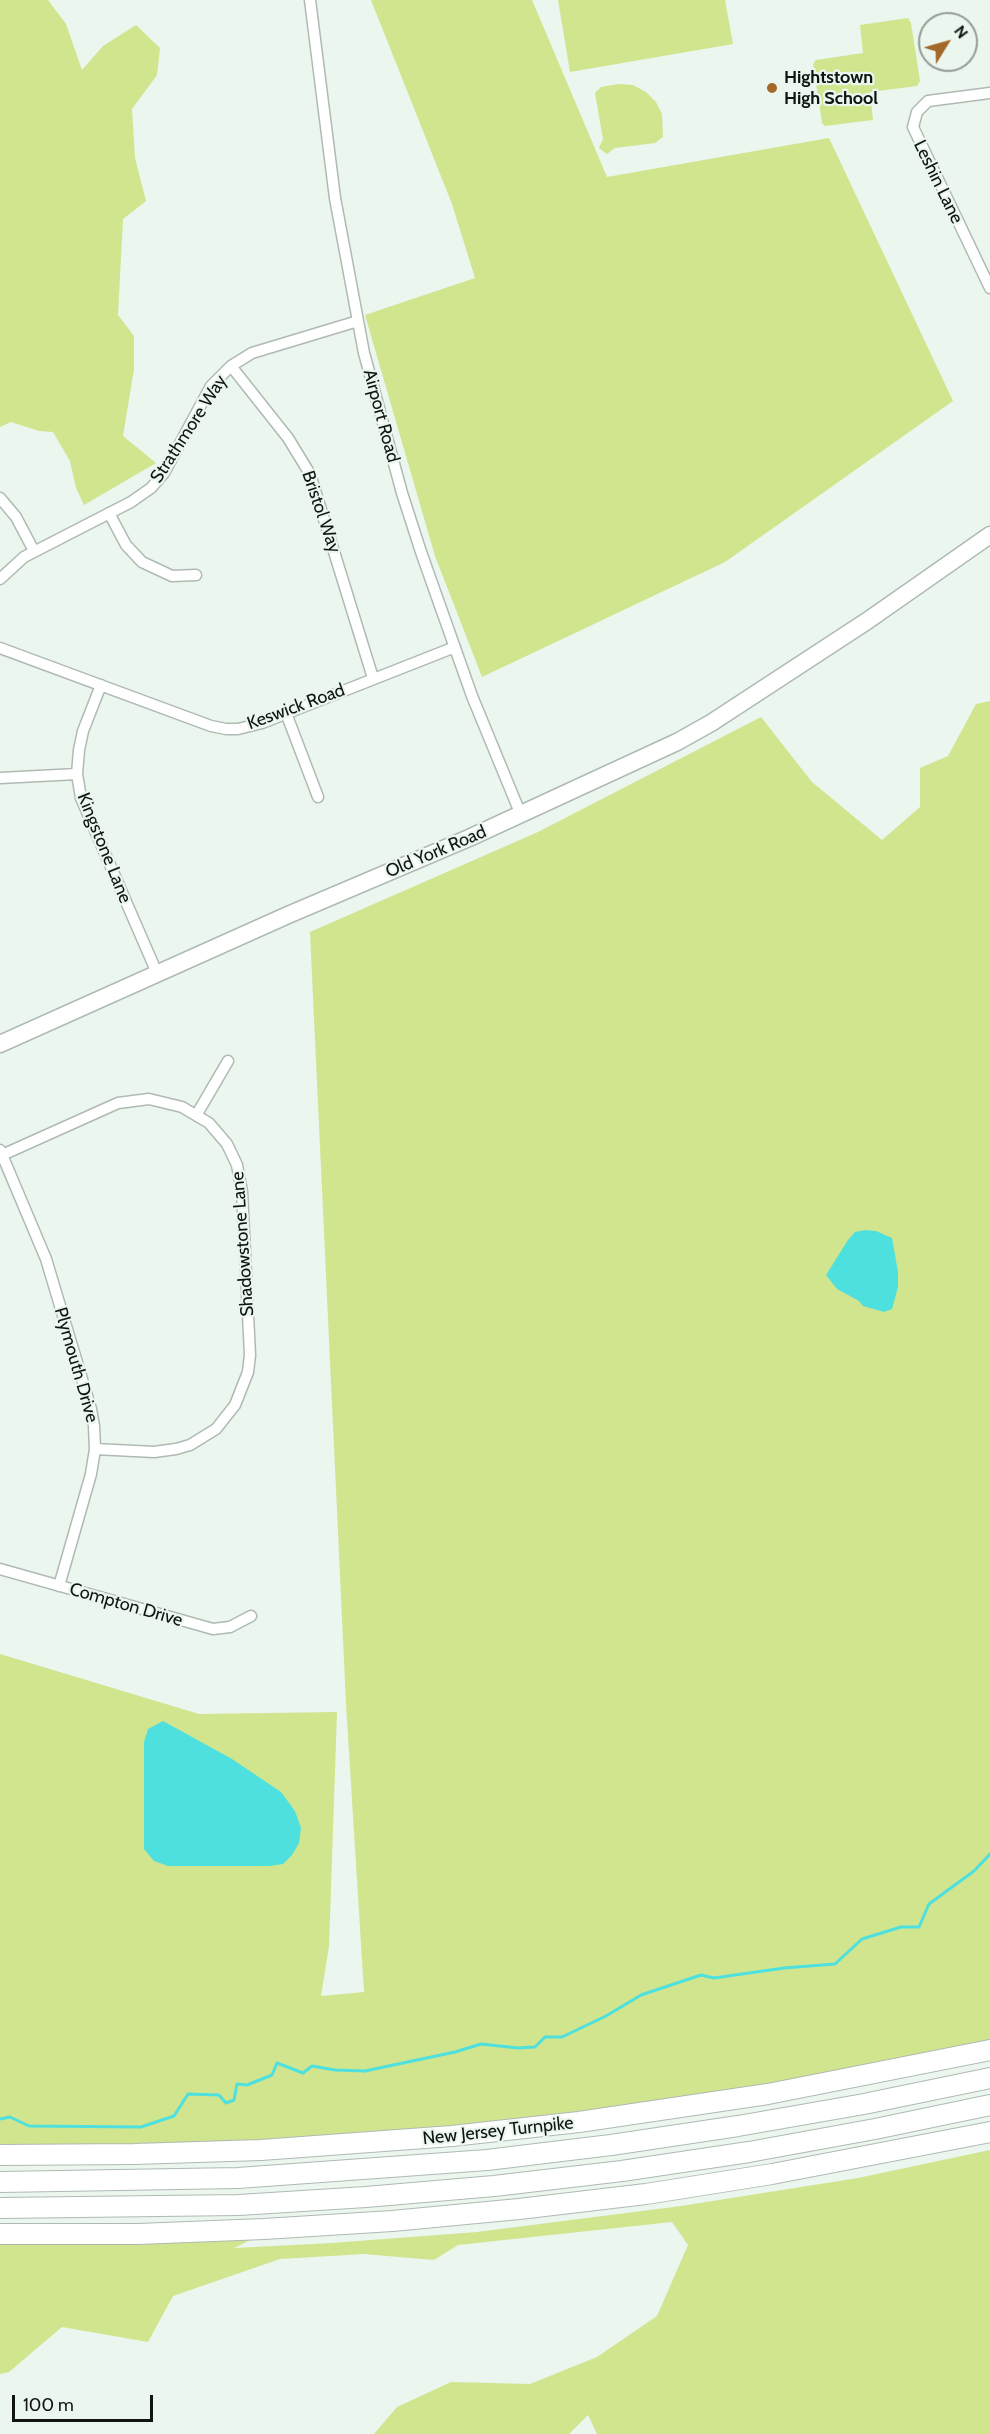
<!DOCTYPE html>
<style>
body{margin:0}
#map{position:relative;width:990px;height:2434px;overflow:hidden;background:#eaf6ee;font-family:Cabin,sans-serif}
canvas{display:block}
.north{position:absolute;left:918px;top:12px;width:60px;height:60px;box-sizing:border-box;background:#eaf6ee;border:2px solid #939c96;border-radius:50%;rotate:53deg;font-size:16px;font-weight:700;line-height:24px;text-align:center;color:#111512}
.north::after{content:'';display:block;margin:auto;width:21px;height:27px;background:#a4692a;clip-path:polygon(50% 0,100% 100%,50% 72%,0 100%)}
.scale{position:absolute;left:12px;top:2395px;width:141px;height:27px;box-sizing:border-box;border:3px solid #111512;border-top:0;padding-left:8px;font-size:18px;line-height:21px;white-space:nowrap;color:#111512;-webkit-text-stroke:4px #eaf6ee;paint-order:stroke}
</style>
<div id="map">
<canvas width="990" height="2434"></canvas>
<div class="north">N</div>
<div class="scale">100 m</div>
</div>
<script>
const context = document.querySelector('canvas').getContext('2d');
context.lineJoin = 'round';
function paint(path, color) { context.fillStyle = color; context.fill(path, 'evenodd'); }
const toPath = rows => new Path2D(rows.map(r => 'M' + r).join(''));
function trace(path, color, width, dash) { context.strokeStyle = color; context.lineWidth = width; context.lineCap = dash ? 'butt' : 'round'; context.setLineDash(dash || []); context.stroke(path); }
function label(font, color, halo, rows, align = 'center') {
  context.font = font + ' Cabin,sans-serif'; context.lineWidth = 4.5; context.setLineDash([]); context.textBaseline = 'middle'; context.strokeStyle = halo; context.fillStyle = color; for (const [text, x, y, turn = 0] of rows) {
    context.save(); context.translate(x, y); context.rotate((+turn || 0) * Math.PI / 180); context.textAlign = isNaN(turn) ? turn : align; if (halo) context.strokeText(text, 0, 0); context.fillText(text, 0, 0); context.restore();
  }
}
paint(toPath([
 [0,0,48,0,66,24,82,70,103,46,136,25,160,48,157,75,132,109,135,158,146,201,123,219,118,315,134,336,134,369,123,436,156,463,84,505,76,488,70,461,53,432,39,431,11,422,0,427],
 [371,0,532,0,607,177,829,138,953,401,725,562,482,677,435,556,365,315,475,278,452,204],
 [558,0,725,0,733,44,570,72],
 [908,18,911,23,920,81,917,86,870,92,873,120,825,126,822,123,813,64,816,60,863,53,860,25],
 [619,84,633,85,646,92,656,102,662,114,663,137,655,143,615,148,607,154,599,148,603,139,595,93,601,87],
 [990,701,990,2057,276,2156,0,2147,0,1654,199,1714,337,1712,329,1946,321,1996,364,1992,346,1704,310,932,538,832,761,717,812,782,882,840,920,807,920,768,948,756,976,704],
 [990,2150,990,2434,597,2434,588,2415,569,2434,374,2434,397,2407,451,2382,530,2384,597,2357,657,2316,688,2245,672,2222,458,2245,434,2260,364,2254,280,2259,173,2296,148,2342,62,2327,9,2372,0,2374,0,2230,281,2225,234,2248,332,2243,477,2232,681,2206,858,2178]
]), '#d1e58e');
paint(toPath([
 [865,1230,876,1231,892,1238,898,1272,898,1287,892,1309,884,1312,863,1306,859,1301,837,1289,826,1275,848,1240,855,1232],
 [163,1721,232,1759,281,1792,295,1811,301,1828,299,1843,292,1855,283,1864,269,1866,168,1866,154,1861,144,1849,144,1742,148,1729]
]), '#4ee0de');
trace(toPath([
 [0,2119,10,2117,29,2126,141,2127,174,2116,188,2094,219,2095,226,2103,234,2100,237,2084,247,2085,272,2075,277,2063,303,2073,312,2066,335,2070,365,2071,455,2052,481,2044,518,2048,535,2047,545,2037,562,2037,606,2016,641,1995,701,1975,714,1978,784,1968,835,1964,862,1939,901,1927,919,1927,929,1904,974,1871,990,1854]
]), '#4ee0de', 3);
const street = toPath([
 [310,0,335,198,364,353,402,493,421,552,472,696,521,815],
 [990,93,928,101,917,112,913,127,990,288],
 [231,366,288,438,310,474,373,678],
 [0,498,16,517,34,551],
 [109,513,126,545,142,562,172,576,196,575],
 [0,579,24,557,131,502,151,488,164,473,211,386,231,366,252,353,358,321],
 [0,648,211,726,226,729,238,729,262,723,455,647],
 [101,685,83,731,79,750,77,774,81,798,157,973],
 [286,713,318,797],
 [0,778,77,774],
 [197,1114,228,1061],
 [0,1150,46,1259,91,1409,94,1426,95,1449,91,1474,59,1586],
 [0,1156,118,1103,149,1099,182,1107,209,1123,227,1144,237,1165,242,1192,250,1355,248,1372,235,1405,216,1429,190,1445,176,1449,154,1452,95,1449],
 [0,1569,213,1629,230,1627,251,1616]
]);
const primary = toPath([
 [0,1044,288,915,469,838,677,742,711,723,867,621,990,535]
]);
const highway = toPath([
 [0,2155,135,2154,261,2150,452,2136,579,2122,768,2094,990,2050],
 [0,2182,238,2178,487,2160,611,2145,738,2126,864,2104,990,2078],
 [0,2208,239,2205,366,2197,494,2186,622,2171,749,2152,875,2129,990,2105],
 [0,2234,138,2234,264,2229,392,2221,519,2209,646,2194,772,2174,990,2132]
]);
trace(street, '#afbab3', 13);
trace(primary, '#afbab3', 19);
trace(highway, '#afbab3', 22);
trace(street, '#fff', 10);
trace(primary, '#fff', 16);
trace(highway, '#fff', 20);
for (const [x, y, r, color] of [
 [772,88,6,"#a4692a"]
]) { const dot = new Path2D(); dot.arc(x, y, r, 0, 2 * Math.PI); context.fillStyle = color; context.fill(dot); trace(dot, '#eaf6ee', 2); }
label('bold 18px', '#111512', '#eaf6ee', [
 ["Hightstown",784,78],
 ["High School",784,99]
], 'left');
label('18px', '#111512', '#eaf6ee', [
 ["Leshin Lane",938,182,64],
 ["Airport Road",381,416,75],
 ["Strathmore Way",189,429,-57],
 ["Bristol Way",321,512,71],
 ["Keswick Road",296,707,-20],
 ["Kingstone Lane",104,848,68],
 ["Old York Road",436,852,-23],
 ["Shadowstone Lane",243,1244,-94],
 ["Plymouth Drive",76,1365,74],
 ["Compton Drive",126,1605,16],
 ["New Jersey Turnpike",498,2131,-6]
]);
</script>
